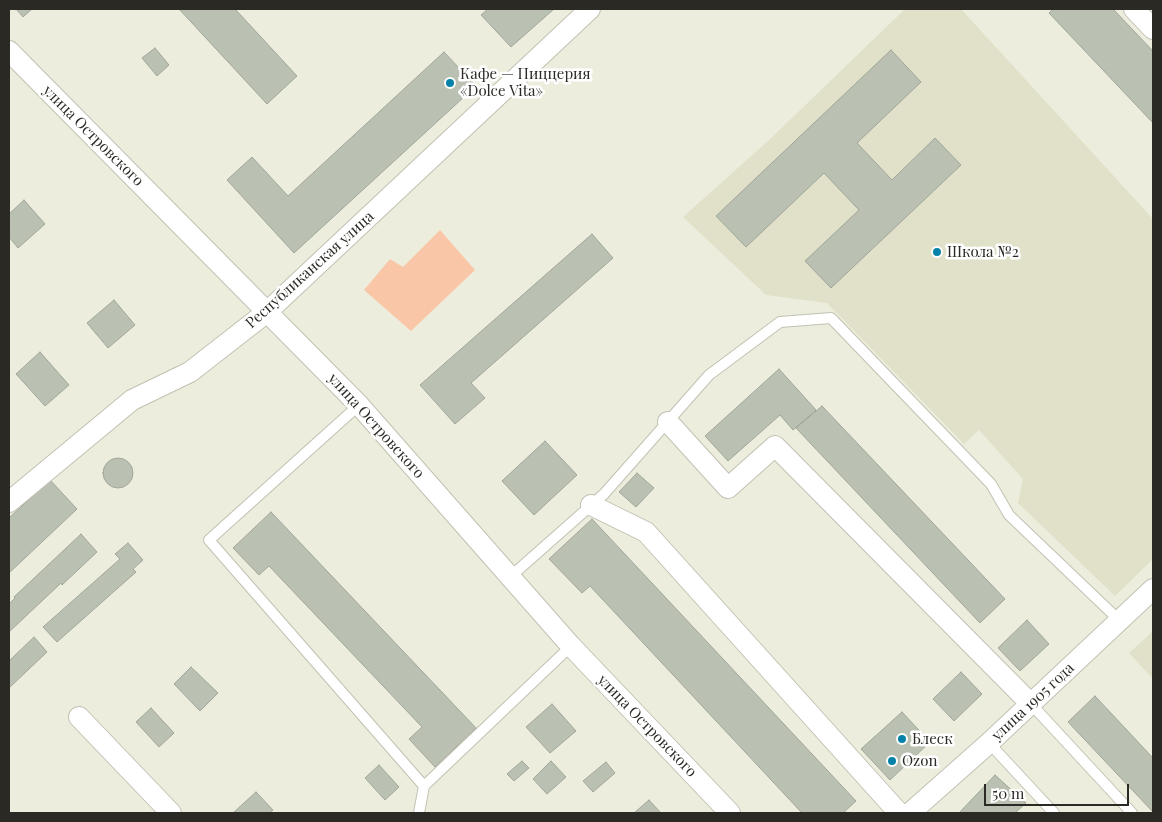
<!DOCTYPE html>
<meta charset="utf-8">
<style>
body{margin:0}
#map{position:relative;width:1162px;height:822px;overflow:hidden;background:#ededdd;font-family:"Playfair Display",serif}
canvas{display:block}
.frame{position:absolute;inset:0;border:10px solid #2a2924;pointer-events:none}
.scale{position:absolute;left:984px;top:784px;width:145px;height:22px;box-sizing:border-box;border:2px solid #2a2924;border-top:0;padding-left:6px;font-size:15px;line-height:18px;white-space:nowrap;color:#2a2924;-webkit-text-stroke:4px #fff;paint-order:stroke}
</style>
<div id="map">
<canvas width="1162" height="822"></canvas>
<div class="frame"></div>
<div class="scale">50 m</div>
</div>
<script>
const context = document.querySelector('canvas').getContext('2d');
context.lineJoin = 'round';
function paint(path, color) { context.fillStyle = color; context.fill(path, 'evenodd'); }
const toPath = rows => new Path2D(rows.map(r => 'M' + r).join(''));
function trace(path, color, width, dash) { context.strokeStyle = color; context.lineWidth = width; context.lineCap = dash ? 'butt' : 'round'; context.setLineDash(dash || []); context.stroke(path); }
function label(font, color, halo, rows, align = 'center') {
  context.font = font + ' "Playfair Display",serif'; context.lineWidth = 5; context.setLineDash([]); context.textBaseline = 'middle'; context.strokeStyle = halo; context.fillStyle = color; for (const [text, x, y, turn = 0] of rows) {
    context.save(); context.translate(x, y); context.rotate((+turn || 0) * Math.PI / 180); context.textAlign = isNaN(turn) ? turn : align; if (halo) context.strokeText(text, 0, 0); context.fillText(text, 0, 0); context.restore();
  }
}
paint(toPath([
 [905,9,961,9,1153,219,1153,559,1115,596,1018,503,1023,479,979,430,964,444,827,303,766,295,683,217,768,141],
 [1153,631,1153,679,1129,653]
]), '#e1e0c9');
paint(toPath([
 [440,230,475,270,411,331,364,290,390,259,403,267]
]), '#f9c7a7');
const building = toPath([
 [16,9,32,9,23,17,16,9],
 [179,9,235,9,297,76,267,104,179,9],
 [488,9,554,9,511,47,481,15,488,9],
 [1053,9,1113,9,1153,51,1153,123,1049,13,1053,9],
 [155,48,169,65,157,76,142,58,155,48],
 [891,50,921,82,857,143,892,180,935,138,961,165,831,288,805,261,859,210,824,173,746,247,716,216,891,50],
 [444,52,476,86,294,253,227,180,252,157,288,196,444,52],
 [24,200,45,224,18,248,9,237,9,214,24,200],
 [592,234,613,258,471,383,485,398,455,424,420,385,592,234],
 [114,300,135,325,108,348,87,323,114,300],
 [40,352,69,385,45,406,16,374,40,352],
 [779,369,816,410,793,430,780,415,728,461,705,436,779,369],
 [822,406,1005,599,980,623,796,428,822,406],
 [545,441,577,475,534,515,502,481,545,441],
 '103 473a15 15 0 1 1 30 0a15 15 0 1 1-30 0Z',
 [637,473,654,488,636,507,619,492,637,473],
 [50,480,77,509,9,573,9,518,50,480],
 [271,512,476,728,435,767,409,739,422,727,269,566,259,575,233,548,271,512],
 [592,519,856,801,843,813,802,813,590,586,582,593,549,559,592,519],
 [81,534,97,552,62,585,61,583,9,632,9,604,15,598,14,597,81,534],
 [128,543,143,560,133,569,136,572,57,642,43,627,120,559,115,554,128,543],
 [1027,620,1049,644,1020,671,998,648,1027,620],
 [34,637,47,652,9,688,9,661,34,637],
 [191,667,218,693,200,711,174,684,191,667],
 [961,672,982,694,954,721,933,699,961,672],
 [1095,696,1153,758,1153,812,1068,722,1095,696],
 [552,704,576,731,550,753,526,727,552,704],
 [151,708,174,733,159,747,136,722,151,708],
 [902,712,930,742,890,780,861,749,902,712],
 [522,761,529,768,514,781,507,774,522,761],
 [551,761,566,777,547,794,533,779,551,761],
 [606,762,615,773,593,792,583,781,606,762],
 [379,765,399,787,385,800,365,778,379,765],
 [995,775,1026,803,1015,813,959,813,995,775],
 [256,792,273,810,269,813,233,813,256,792],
 [649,800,661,813,634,813,649,800]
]);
paint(building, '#bac1b3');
trace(building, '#a0a699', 1);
const service = toPath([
 [359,405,209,540,424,786,571,646],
 [510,577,604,494,709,375,780,322,831,318,991,484,1009,515,1120,621],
 [1031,704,1132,813],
 [989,743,1054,813],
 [419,813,424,786]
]);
const minor = toPath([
 [1134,9,1153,29],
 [9,51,359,405,571,646,730,813],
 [668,422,728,488,775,446,1031,704],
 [9,502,132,400,190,372,267,312,590,9],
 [591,505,646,532,899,813],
 [79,717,171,813],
 [910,813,989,743,1153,589]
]);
trace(service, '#c2c1b3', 12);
trace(minor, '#c2c1b3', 22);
trace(service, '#fff', 10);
trace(minor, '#fff', 20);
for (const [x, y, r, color] of [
 [450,83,5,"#0681a7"],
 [937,252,5,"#0681a7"],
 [902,739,5,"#0681a7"],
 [892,761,5,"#0681a7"]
]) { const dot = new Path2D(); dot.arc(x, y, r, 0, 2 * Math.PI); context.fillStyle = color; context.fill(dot); trace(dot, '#fff', 2); }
label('15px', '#2a2924', '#fff', [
 ["Кафе — Пиццерия",460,74],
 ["«Dolce Vita»",460,91],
 ["Школа №2",947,252],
 ["Блеск",912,739],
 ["Ozon",902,761]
], 'left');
label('15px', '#2a2924', '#fff', [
 ["улица Островского",93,136,45],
 ["Республиканская улица",310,270,-42],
 ["улица Островского",376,426,48],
 ["улица 1905 года",1033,702,-43],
 ["улица Островского",647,726,46]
]);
</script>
